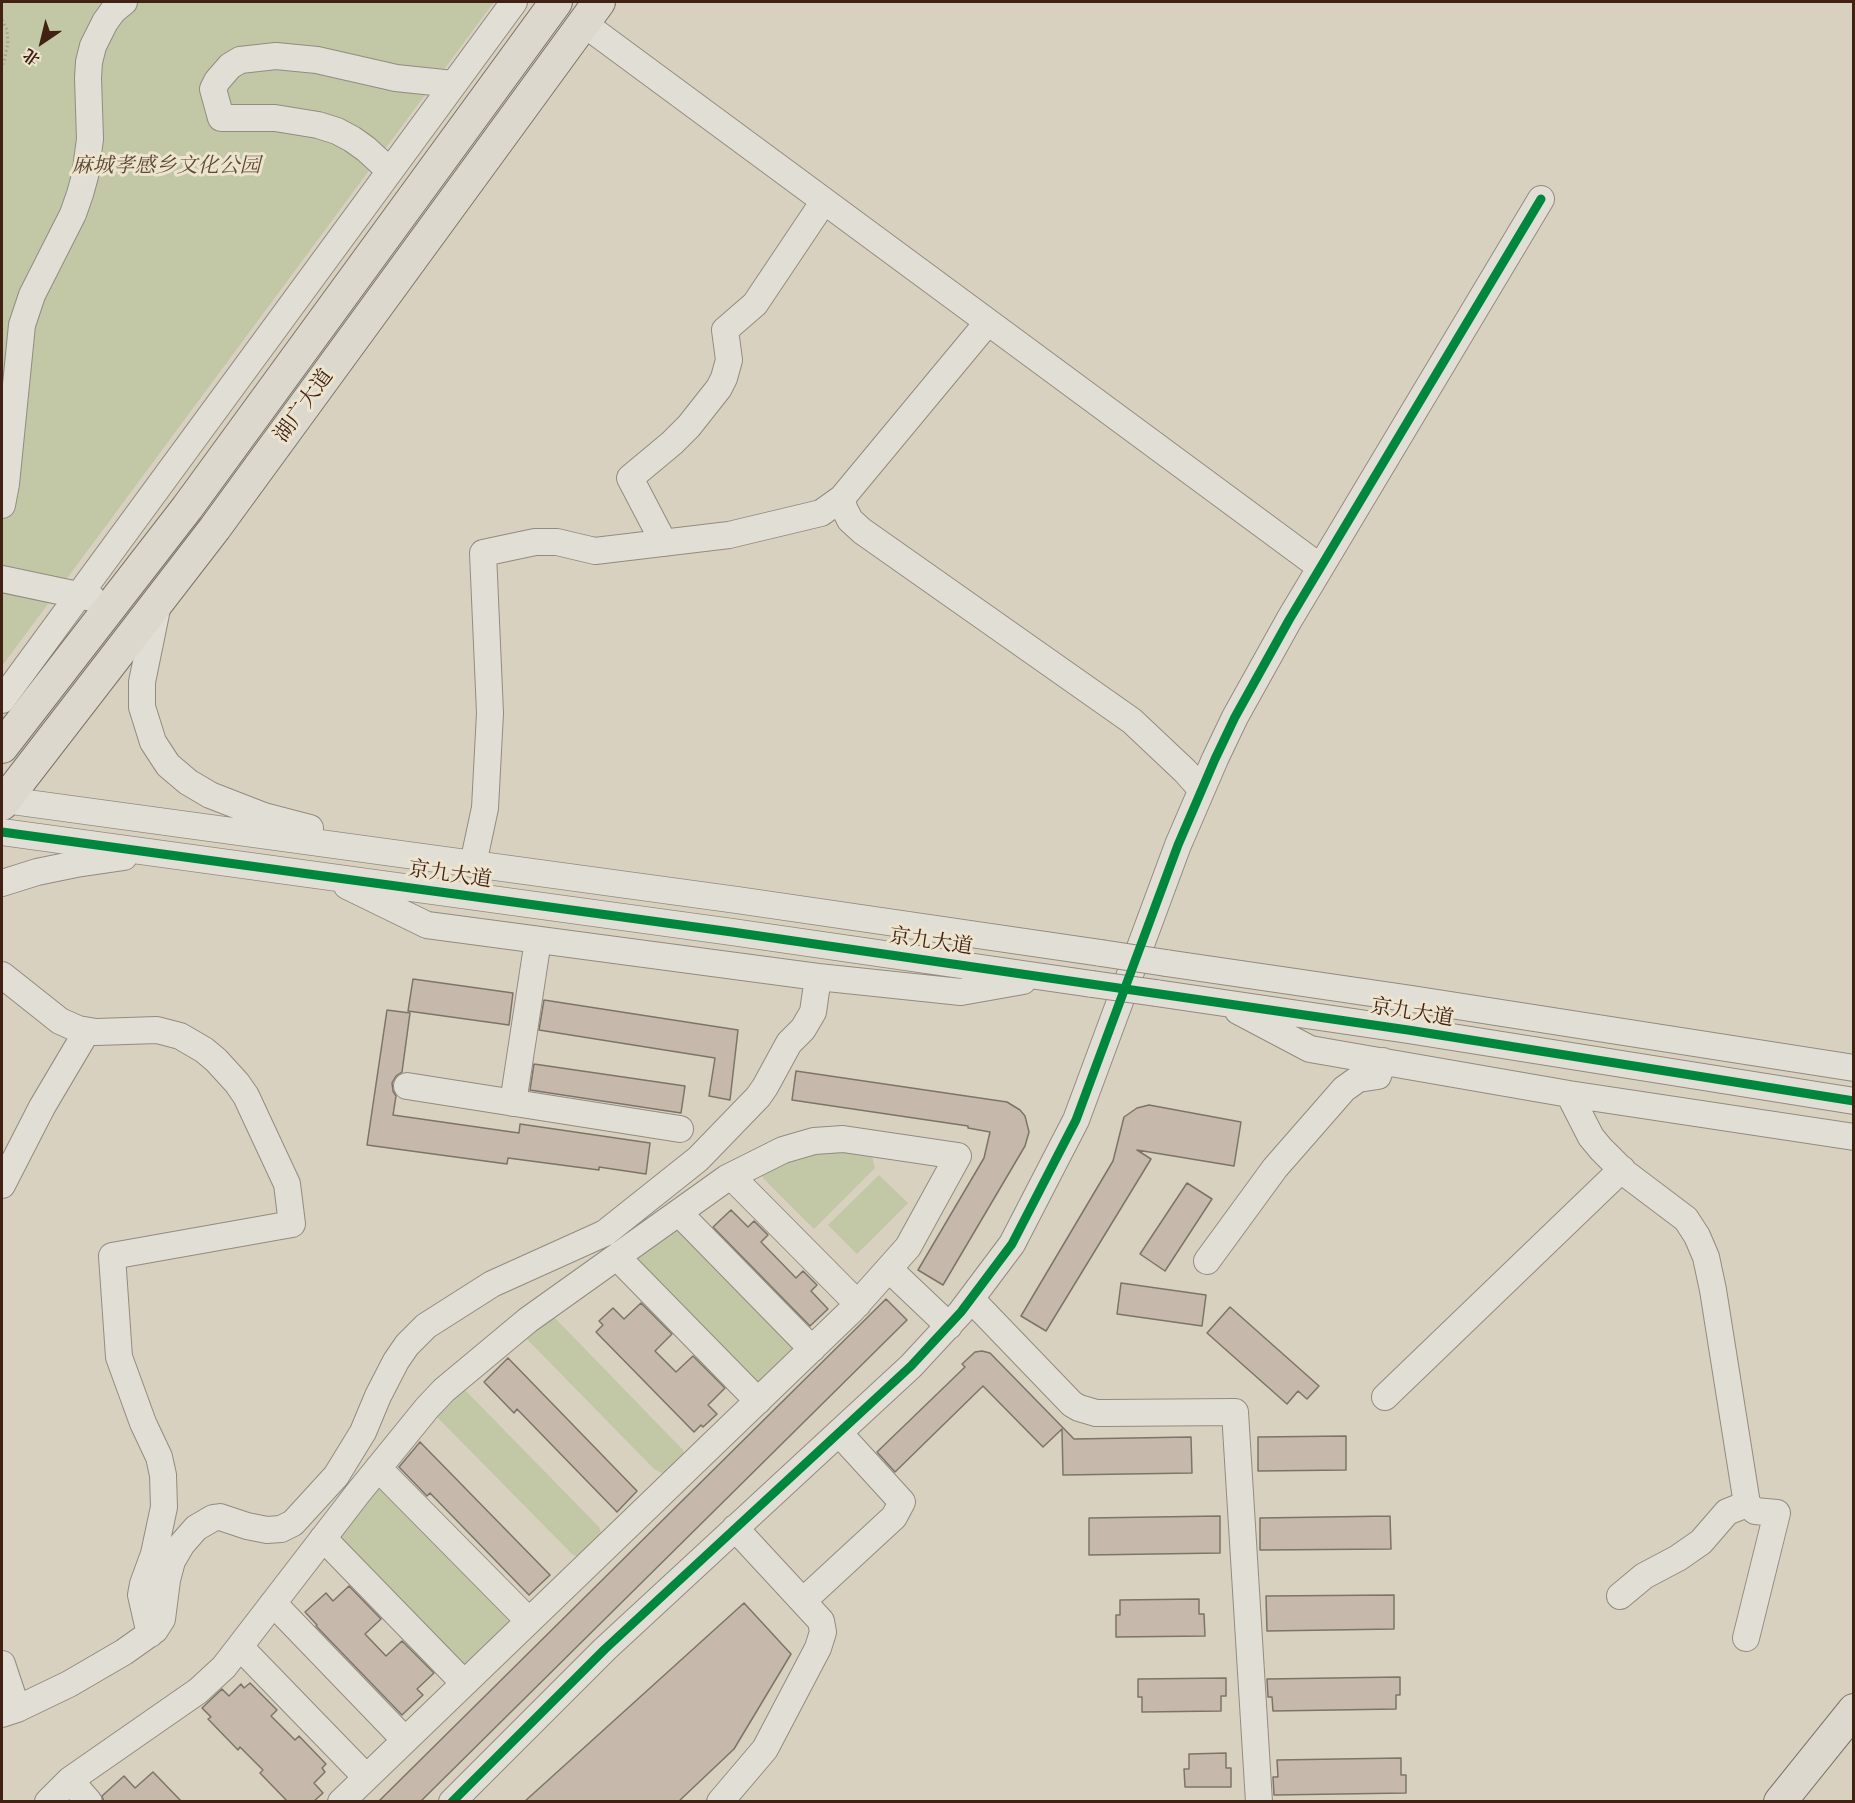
<!DOCTYPE html>
<meta charset="utf-8">
<style>
body{margin:0}
#map{position:relative;width:1855px;height:1803px;overflow:hidden;background:#d8d1c0;font-family:"EB Garamond","Noto Serif SC",serif}
canvas{display:block}
.frame{position:absolute;inset:0;border:3px solid #412112;pointer-events:none}
.north{position:absolute;left:12px;top:12px;width:60px;height:60px;-webkit-text-stroke:4px #ede4cf;paint-order:stroke;rotate:215deg;font-size:16px;font-weight:700;line-height:24px;text-align:center;color:#412112}
.north::after{content:'';display:block;margin:auto;width:21px;height:27px;background:#412112;clip-path:polygon(50% 0,100% 100%,50% 72%,0 100%)}
</style>
<div id="map">
<canvas width="1855" height="1803"></canvas>
<div class="frame"></div>
<div class="north">北</div>
</div>
<script>
const context = document.querySelector('canvas').getContext('2d');
context.lineJoin = 'round';
function paint(path, color) { context.fillStyle = color; context.fill(path, 'evenodd'); }
const toPath = rows => new Path2D(rows.map(r => 'M' + r).join(''));
function trace(path, color, width, dash) { context.strokeStyle = color; context.lineWidth = width; context.lineCap = dash ? 'butt' : 'round'; context.setLineDash(dash || []); context.stroke(path); }
function label(font, color, halo, rows, align = 'center') {
  context.font = font + ' "EB Garamond","Noto Serif SC",serif'; context.lineWidth = 6; context.setLineDash([]); context.textBaseline = 'middle'; context.strokeStyle = halo; context.fillStyle = color; for (const [text, x, y, turn = 0] of rows) {
    context.save(); context.translate(x, y); context.rotate((+turn || 0) * Math.PI / 180); context.textAlign = isNaN(turn) ? turn : align; if (halo) context.strokeText(text, 0, 0); context.fillText(text, 0, 0); context.restore();
  }
}
paint(toPath([
 [2,2,494,2,2,666],
 [832,1150,871,1152,875,1168,814,1229,759,1174,786,1160],
 [879,1175,908,1203,857,1254,828,1225],
 [673,1224,798,1345,754,1387,632,1263,632,1253],
 [553,1316,683,1450,684,1456,665,1475,654,1469,523,1335],
 [463,1388,599,1527,602,1535,578,1557,572,1554,435,1415],
 [377,1480,515,1619,461,1671,333,1540]
]), '#c2c7a6');
const building = toPath([
 [413,979,513,993,509,1025,408,1011,413,979],
 [544,1000,738,1030,730,1100,709,1096,715,1058,539,1030,544,1000],
 [387,1010,410,1013,402,1072,396,1076,392,1083,393,1091,396,1096,393,1115,519,1133,520,1124,650,1143,646,1174,599,1167,599,1170,508,1158,507,1164,367,1145,387,1010],
 [534,1064,685,1086,681,1113,530,1090,534,1064],
 [796,1071,1007,1102,1020,1110,1025,1116,1029,1132,1025,1146,943,1285,918,1270,984,1158,990,1132,968,1128,968,1126,792,1100,796,1071],
 [1149,1105,1241,1122,1234,1166,1137,1150,1151,1159,1046,1331,1021,1316,1113,1161,1124,1117,1137,1108,1149,1105],
 [1187,1183,1212,1199,1165,1271,1140,1254,1187,1183],
 [731,1210,748,1227,754,1221,768,1235,761,1242,796,1278,803,1271,817,1285,811,1291,828,1309,810,1326,713,1227,731,1210],
 [1121,1283,1206,1295,1202,1326,1117,1314,1121,1283],
 [886,1299,907,1320,420,1802,378,1802,886,1299],
 [641,1303,672,1334,655,1351,676,1372,693,1356,725,1388,708,1405,717,1414,703,1427,701,1425,694,1432,596,1332,603,1325,599,1321,613,1308,624,1319,641,1303],
 [1230,1307,1319,1386,1307,1399,1298,1391,1287,1404,1207,1333,1230,1307],
 [982,1351,990,1353,1074,1439,1191,1437,1192,1473,1063,1475,1062,1429,1043,1447,983,1386,895,1472,877,1452,965,1367,962,1364,975,1352,982,1351],
 [508,1358,637,1491,617,1512,517,1409,514,1413,484,1382,508,1358],
 [1346,1436,1346,1470,1258,1471,1258,1437,1346,1436],
 [420,1442,550,1575,529,1595,430,1493,427,1496,399,1467,420,1442],
 [1220,1516,1220,1553,1089,1555,1089,1518,1220,1516],
 [1390,1516,1391,1549,1260,1550,1260,1518,1390,1516],
 [349,1586,381,1619,365,1634,386,1656,402,1641,434,1673,417,1689,423,1695,402,1715,316,1626,317,1625,305,1612,326,1593,333,1601,349,1586],
 [1394,1595,1394,1629,1267,1631,1266,1596,1394,1595],
 [1199,1599,1199,1614,1204,1614,1205,1636,1116,1637,1116,1615,1120,1615,1120,1600,1199,1599],
 [744,1603,791,1654,734,1749,678,1802,524,1802,744,1603],
 [1400,1677,1400,1695,1396,1695,1396,1709,1273,1711,1272,1697,1268,1697,1267,1679,1400,1677],
 [1226,1678,1226,1696,1221,1696,1221,1711,1142,1712,1142,1697,1138,1697,1138,1679,1226,1678],
 [250,1683,277,1710,271,1716,295,1740,299,1736,326,1764,322,1768,325,1772,314,1783,323,1793,313,1802,288,1802,260,1773,263,1770,240,1747,238,1750,208,1719,211,1717,202,1708,222,1689,229,1696,241,1684,244,1688,250,1683],
 [1226,1753,1226,1768,1231,1768,1231,1787,1185,1787,1184,1769,1189,1769,1189,1754,1226,1753],
 [1401,1758,1401,1775,1406,1775,1406,1793,1274,1795,1273,1777,1278,1777,1277,1760,1401,1758],
 [153,1772,182,1802,104,1802,102,1796,124,1776,135,1788,153,1772]
]);
paint(building, '#c6b9ab');
trace(building, '#7d7469', 1.5);
const minor = toPath([
 [583,23,1320,567],
 [390,171,366,149,352,139,337,131,318,125,275,118,221,118,213,89,217,81,230,66,240,60,276,56,317,60,396,78,453,84],
 [988,322,842,498,844,508,850,520,862,531,1132,721,1185,771,1201,789],
 [2,505,6,484,22,325,32,295,73,214,80,194,85,176,90,139,88,78,89,62,93,46,105,22,113,11,124,2],
 [664,543,630,478,672,443,689,426,719,388,724,378,729,360,725,330,755,304,824,201],
 [2,579,92,598],
 [158,604,142,682,142,707,153,742,168,765,188,782,210,795,264,816,310,828],
 [2,700,514,2],
 [5,800,737,900,1101,953],
 [2,832,732,932,1092,984],
 [473,864,485,808,490,713,483,553,535,542,557,542,595,551,729,535,821,513,842,498],
 [2,883,37,872,76,864,124,857],
 [347,886,427,925,818,977,961,992,1023,981],
 [1166,963,1412,999,1854,1068],
 [2,975,60,1021,78,1029,96,1032,157,1030,180,1036,204,1050,216,1060,237,1083,246,1096,287,1184,292,1224,112,1256,119,1357,143,1423,159,1457,163,1475,164,1507,154,1554,143,1584,141,1595,150,1634],
 [1156,993,1408,1030,1854,1101],
 [1238,1011,1310,1049,1569,1094,1854,1137],
 [407,1086,680,1129],
 [1569,1094,1591,1137,1601,1149,1625,1173,1686,1219,1697,1236,1706,1257,1713,1290,1747,1504,1755,1511,1777,1513,1746,1638],
 [513,1103,538,940],
 [731,1176,858,1304],
 [2,1185,42,1107,87,1031],
 [679,1213,812,1349],
 [617,1257,758,1401],
 [1207,1261,1275,1168,1344,1089,1358,1079,1378,1076,1383,1061],
 [889,1269,949,1326],
 [971,1299,1072,1404,1079,1408,1096,1413,1105,1413,1235,1412,1259,1802],
 [1385,1397,1622,1169],
 [378,1468,529,1621],
 [323,1538,464,1683],
 [1620,1596,1644,1576,1678,1558,1701,1542,1727,1512,1747,1504],
 [803,1601,894,1517,902,1502,839,1433],
 [273,1603,405,1740],
 [240,1647,366,1777],
 [2,1664,17,1709],
 [2,1714,17,1709,69,1684,124,1652,155,1630,162,1619,167,1580,172,1561,182,1544,196,1528,213,1518,220,1517,247,1526,267,1530,281,1529,293,1523,336,1476,363,1432,378,1396,396,1361,407,1345,426,1326,492,1284,605,1233,698,1159,758,1097,765,1087,789,1043,803,1029,813,1012,818,977],
 [70,1780,89,1802],
 [48,1802,70,1780,198,1691,224,1667,358,1493,427,1408,444,1390,528,1320,727,1178,783,1150,814,1141,843,1139,958,1156,908,1247,851,1311,341,1802],
 [452,1802,605,1649,911,1366,961,1312,1012,1244,1076,1120,1178,845,1215,759,1235,717,1289,620,1541,199],
 [720,1802,765,1749,818,1648,823,1632,821,1621,735,1528]
]);
const major = toPath([
 [2,747,187,508,556,2],
 [2,804,215,528,599,2],
 [1780,1802,1854,1710]
]);
trace(minor, '#938b7f', 28);
trace(major, '#7d7469', 34);
trace(toPath([
 [2,20,7,30,8,43,4,61,2,66]
]), '#a59f96', 3, [1.5, 3]);
trace(minor, '#e1ded5', 26);
trace(major, '#dcd8ce', 32);
const minorBridge = toPath([
 [1101,953,1166,963],
 [1092,984,1156,993]
]);
trace(minorBridge, '#938b7f', 28, []);
trace(minorBridge, '#e1ded5', 26);
trace(toPath([
 [2,832,732,932,1408,1030,1854,1101],
 [452,1802,605,1649,911,1366,961,1312,1012,1244,1076,1120,1178,845,1215,759,1235,717,1289,620,1541,199]
]), '#00873e', 9);
label('italic 21px', '#5d4832', '#ede4cf', [
 ["麻城孝感乡文化公园",166,166]
]);
label('21px', '#412112', '#ede4cf', [
 ["湖广大道",304,406,-54],
 ["京九大道",450,875,8],
 ["京九大道",931,942,8],
 ["京九大道",1412,1013,9]
]);
</script>
